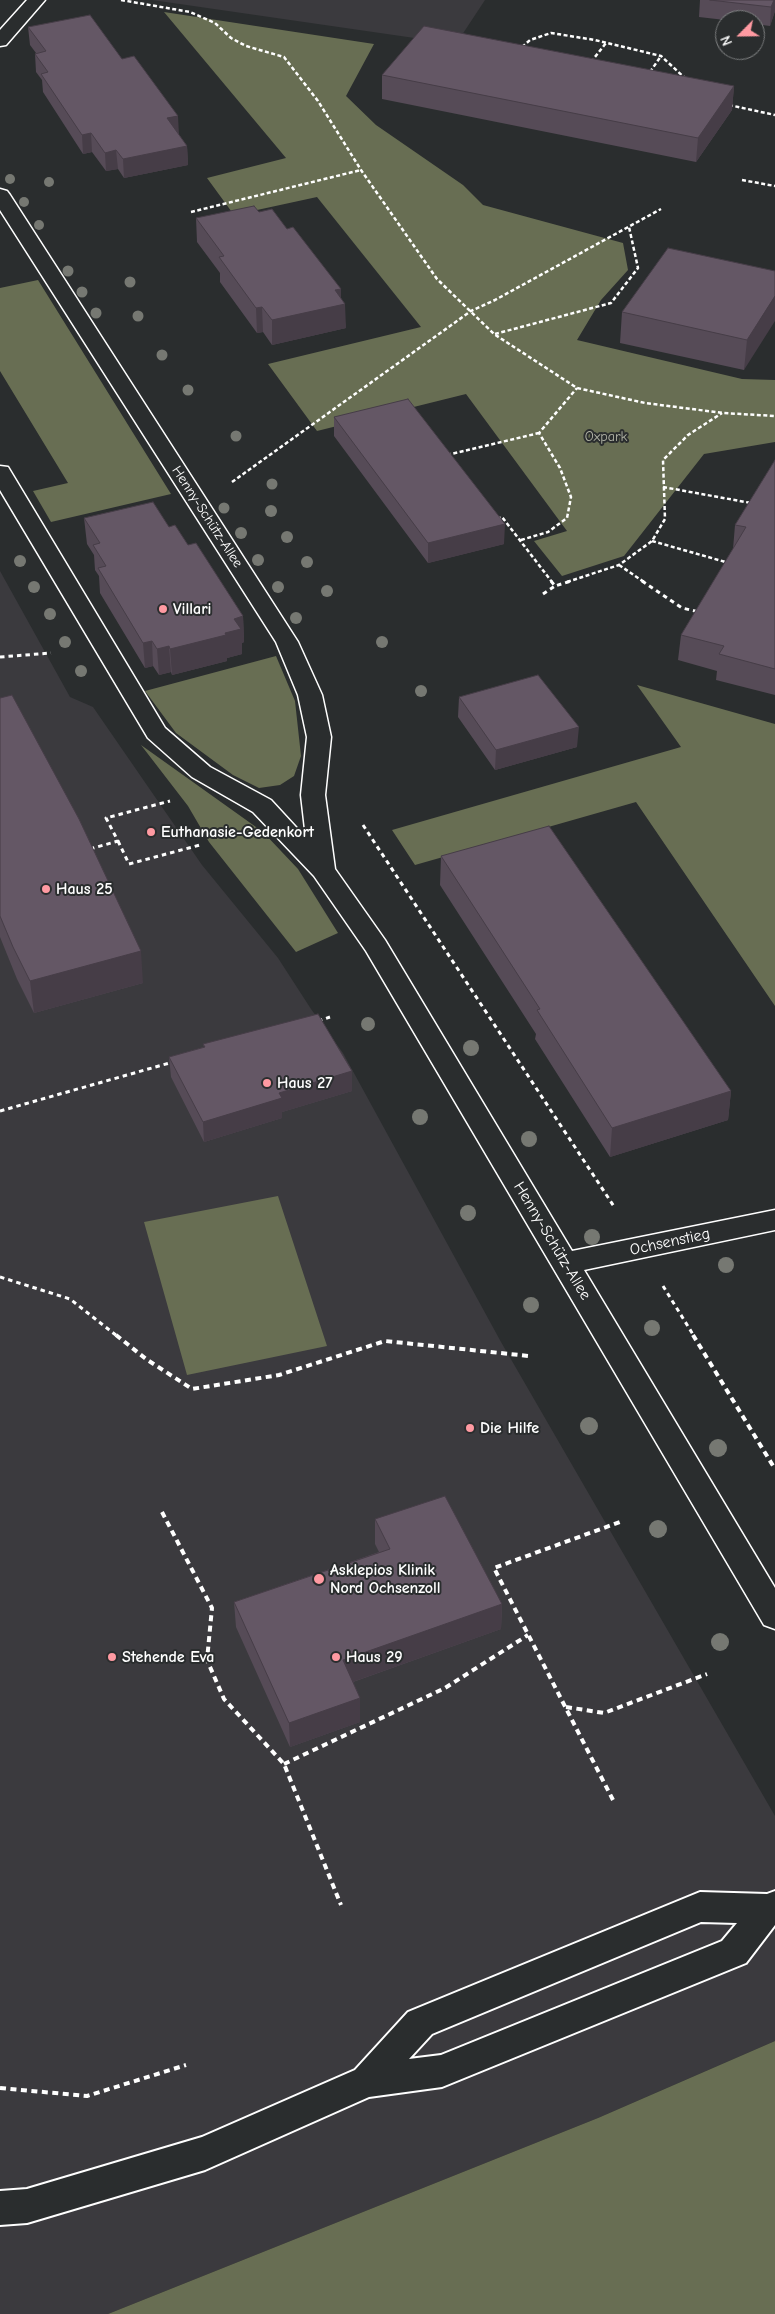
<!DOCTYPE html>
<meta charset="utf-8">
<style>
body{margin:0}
#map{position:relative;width:775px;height:2314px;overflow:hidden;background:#2a2d2e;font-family:"Comic Neue",sans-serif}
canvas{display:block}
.north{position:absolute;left:715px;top:10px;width:50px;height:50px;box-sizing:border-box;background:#2a2d2e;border:1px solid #7f8182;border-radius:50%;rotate:247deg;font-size:14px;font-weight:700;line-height:20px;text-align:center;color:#fff}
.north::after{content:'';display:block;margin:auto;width:18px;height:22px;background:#ff9aa2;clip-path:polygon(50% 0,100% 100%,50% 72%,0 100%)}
</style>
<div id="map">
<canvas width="775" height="2314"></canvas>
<div class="north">N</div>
</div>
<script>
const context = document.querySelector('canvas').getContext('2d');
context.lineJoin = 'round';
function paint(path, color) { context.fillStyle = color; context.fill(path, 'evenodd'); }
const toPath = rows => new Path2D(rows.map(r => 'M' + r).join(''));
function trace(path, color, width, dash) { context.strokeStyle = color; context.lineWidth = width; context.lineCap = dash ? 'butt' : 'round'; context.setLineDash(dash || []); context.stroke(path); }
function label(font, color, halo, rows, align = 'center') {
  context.font = font + ' "Comic Neue",sans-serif'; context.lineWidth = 4; context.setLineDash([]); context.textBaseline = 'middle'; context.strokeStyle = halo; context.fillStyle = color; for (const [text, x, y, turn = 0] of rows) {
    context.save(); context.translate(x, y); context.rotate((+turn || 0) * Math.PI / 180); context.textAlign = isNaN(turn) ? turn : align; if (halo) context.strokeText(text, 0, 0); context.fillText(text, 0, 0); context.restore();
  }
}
paint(toPath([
 [152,0,485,0,456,44],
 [0,571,70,697,93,707,202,865,278,958,311,1009,343,1053,501,1342,775,1816,775,2041,598,2118,108,2314,0,2314]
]), '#3b3a3e');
paint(toPath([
 [164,12,374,44,346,96,376,125,463,185,483,205,623,243,628,270,601,300,577,340,742,379,775,380,775,442,704,454,624,556,562,576,534,541,567,531,466,394,317,431,268,364,421,327,317,197,234,215,207,178,286,158],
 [38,280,171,494,51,522,33,491,68,483,0,371,0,288],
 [276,656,295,701,301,756,294,776,280,785,259,788,233,775,176,733,145,691],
 [637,685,775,724,775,1006,636,802,415,865,392,830,681,747],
 [141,745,263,832,298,869,338,933,296,952,209,842,188,806],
 [278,1196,327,1346,187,1375,144,1222],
 [775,2041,775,2314,108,2314,598,2118]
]), '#686e53');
const service = toPath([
 [775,1891,775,1925,746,1963,442,2087,369,2097,205,2170,27,2223,0,2225,0,2191,27,2189,202,2137,355,2070,408,2012,700,1892,767,1894,775,1891],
 [701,1922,737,1923,722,1941,441,2055,409,2059,432,2034,701,1922]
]);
const minor = toPath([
 [27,0,45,0,6,45,0,46,0,30,27,0],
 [0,189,7,191,10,195,298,642,322,695,331,737,325,795,335,869,385,940,572,1251,775,1210,775,1230,584,1270,775,1588,775,1629,764,1625,366,951,314,876,253,812,192,777,148,738,0,490,0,466,8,467,11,472,165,728,210,767,271,800,306,838,301,795,307,737,298,695,276,642,0,210,0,189]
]);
trace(service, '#fff', 4);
trace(minor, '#fff', 3);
trace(toPath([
 [121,0,190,12,215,23,231,38,246,46,284,57,318,101,361,170,437,279,494,334,577,388,645,403,723,413,775,416],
 [522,47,530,40,551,33,595,40,661,56,686,79],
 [591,62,606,43],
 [650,72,661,56],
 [729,105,775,115],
 [742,180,775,186],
 [191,212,361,170],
 [495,334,611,303,638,268,629,227],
 [447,455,539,433],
 [232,482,471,311,495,300,661,209],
 [663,487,751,503],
 [497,519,502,517,552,582],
 [521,540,548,532,567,518,571,497,560,468,539,433,577,388],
 [652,541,729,563],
 [619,565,644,582],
 [567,582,619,565,652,541,665,519,663,460,688,435,722,413]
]), '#fff', 2.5, [4, 2.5]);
trace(toPath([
 [551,581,555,586,571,581],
 [642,581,682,608,699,612],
 [543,594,555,586],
 [0,657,51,653],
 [363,825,615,1208],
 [118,841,129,864,200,845],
 [90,849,118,841,106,818,170,801],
 [318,1021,330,1017],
 [0,1111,173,1062],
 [0,1277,70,1299,117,1336],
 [663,1286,694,1336]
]), '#fff', 3, [4.5, 4]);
trace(toPath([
 [116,1335,146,1359,192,1389,279,1375,385,1341,529,1356],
 [693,1335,775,1469],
 [162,1512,212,1608,207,1660,224,1699,284,1764,341,1905],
 [566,1707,604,1713,707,1674],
 [284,1764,445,1688,528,1635],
 [613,1800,494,1568,620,1522],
 [0,2088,87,2096,186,2065]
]), '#fff', 4, [6, 4.5]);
paint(service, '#2a2d2e');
paint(minor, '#2a2d2e');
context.fillStyle = '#767872';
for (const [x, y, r] of [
 [10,179,5],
 [49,182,5],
 [24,202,5],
 [39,225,5],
 [68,271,5.5],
 [130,282,5.5],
 [82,292,5.5],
 [96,313,5.5],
 [138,316,5.5],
 [162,355,5.5],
 [188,390,5.5],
 [236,436,5.5],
 [272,484,5.5],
 [224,508,5.5],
 [271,511,6],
 [241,533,6],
 [287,537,6],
 [258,560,6],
 [20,561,6],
 [307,562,6],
 [34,587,6],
 [278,587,6],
 [327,591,6],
 [50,614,6],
 [296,618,6],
 [65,642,6],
 [382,642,6],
 [81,671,6],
 [421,691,6],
 [368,1024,7],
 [471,1048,8],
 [420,1117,8],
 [529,1139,8],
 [468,1213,8],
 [592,1237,8],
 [726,1265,8],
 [531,1305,8],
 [652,1328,8],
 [589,1426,9],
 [718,1448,9],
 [658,1529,9],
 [720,1642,9]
]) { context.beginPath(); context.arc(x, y, r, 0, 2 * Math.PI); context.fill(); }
paint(toPath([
 [700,0,775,0,775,11,770,26,755,24,755,20,725,20,699,17],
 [28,27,122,59,179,135,187,146,188,165,124,178,118,169,106,171,92,152,83,154,43,92,42,80,36,72,35,54,36,53,30,45],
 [382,75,734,86,732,110,696,162,382,99],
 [259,212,287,229,341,289,341,298,346,328,272,345,263,332,257,333,220,282,220,273,197,242,196,218],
 [775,271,744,370,620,343,622,312],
 [334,417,504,544,428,563,334,436],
 [775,460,775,695,716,680,717,671,678,660,681,635,733,549,735,525],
 [84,518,169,527,188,545,243,616,244,642,242,643,242,654,227,658,227,661,172,675,171,672,159,675,153,666,145,668,100,593,99,576,95,570,94,555,87,544],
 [459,697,577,747,495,770,458,717],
 [0,698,143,983,34,1013,17,979,0,937],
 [441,856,731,1091,728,1120,610,1157,535,1039,536,1034,440,885],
 [203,1044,352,1071,352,1091,282,1112,282,1118,204,1142,171,1077,169,1057,204,1047],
 [375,1519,502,1604,501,1629,353,1682,360,1698,360,1722,290,1747,236,1627,234,1602,379,1552,375,1544]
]), '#564b57');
paint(toPath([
 [774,0,775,0,775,11,770,26,771,7],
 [734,86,732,110,696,162,698,138],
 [178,116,179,135,168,137,167,118],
 [91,133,92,152,83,154,82,135],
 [187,146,188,165,124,178,123,159],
 [116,150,118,169,106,171,105,153],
 [341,289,341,305,345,304,346,328,272,345,272,320,335,290],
 [775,296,775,321,744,370,747,340],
 [262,307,263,332,257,333,256,308],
 [505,524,504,544,428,563,428,543],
 [243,616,244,642,242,643,242,654,227,658,227,661,172,675,170,649,225,633,234,619],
 [152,641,153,666,145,668,143,643],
 [169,646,171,672,159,675,157,649],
 [579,727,577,747,495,770,496,750],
 [141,951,143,983,34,1013,30,981],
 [352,1071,352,1091,282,1112,282,1118,204,1142,203,1122,279,1093],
 [731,1091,728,1120,610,1157,612,1128],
 [502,1604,501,1629,344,1685,343,1660],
 [360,1698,360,1722,290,1747,289,1723]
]), '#463d47');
const building = toPath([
 [710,0,774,0,771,7,710,0],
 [90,15,122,59,134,56,178,116,167,118,187,146,123,159,116,150,105,153,91,133,82,135,41,74,48,72,35,54,46,51,28,27,90,15],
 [424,26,734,86,698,138,382,75,424,26],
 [254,206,259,212,272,209,287,229,293,227,341,289,335,290,345,304,272,320,262,307,256,308,219,257,224,256,196,218,254,206],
 [668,248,775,271,775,296,747,340,622,312,668,248],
 [408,399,505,524,428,543,334,417,408,399],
 [775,460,775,669,719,654,724,646,681,635,746,527,735,525,775,460],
 [153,502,169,527,175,525,188,545,196,543,243,616,234,619,241,629,225,633,226,635,170,649,169,646,157,649,152,641,143,643,98,568,106,566,93,545,100,543,84,518,153,502],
 [538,675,579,727,496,750,459,697,538,675],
 [12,695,79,819,141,951,30,981,13,947,0,916,0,698,12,695],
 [549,826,731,1091,612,1128,537,1010,540,1009,441,856,549,826],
 [318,1014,352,1071,279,1093,282,1098,203,1122,169,1057,205,1047,203,1044,318,1014],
 [445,1496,502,1604,343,1660,360,1698,289,1723,234,1602,390,1549,375,1519,445,1496]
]);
paint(building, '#645765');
trace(building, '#463d47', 1);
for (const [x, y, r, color] of [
 [163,609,5,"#ff9aa2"],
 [151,832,5,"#ff9aa2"],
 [46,889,5,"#ff9aa2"],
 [267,1083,5,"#ff9aa2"],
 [470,1428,5,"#ff9aa2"],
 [319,1579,6,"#ff9aa2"],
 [112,1657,5,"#ff9aa2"],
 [336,1657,5,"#ff9aa2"]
]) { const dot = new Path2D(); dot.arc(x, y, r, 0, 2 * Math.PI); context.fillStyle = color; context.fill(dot); trace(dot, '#2a2d2e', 2); }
label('14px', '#b4b6a9', '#2a2d2e', [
 ["Oxpark",606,437]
]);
label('14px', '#fff', '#2a2d2e', [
 ["Henny-Schütz-Allee",207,517,57]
]);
label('bold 16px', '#fff', '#2a2d2e', [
 ["Villari",173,609],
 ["Euthanasie-Gedenkort",161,832],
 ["Haus 25",56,889],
 ["Haus 27",277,1083],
 ["Die Hilfe",480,1428],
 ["Asklepios Klinik",330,1570],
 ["Nord Ochsenzoll",330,1588],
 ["Stehende Eva",122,1657],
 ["Haus 29",346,1657]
], 'left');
label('16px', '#fff', '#2a2d2e', [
 ["Henny-Schütz-Allee",552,1241,59],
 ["Ochsenstieg",670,1242,-12]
]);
</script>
